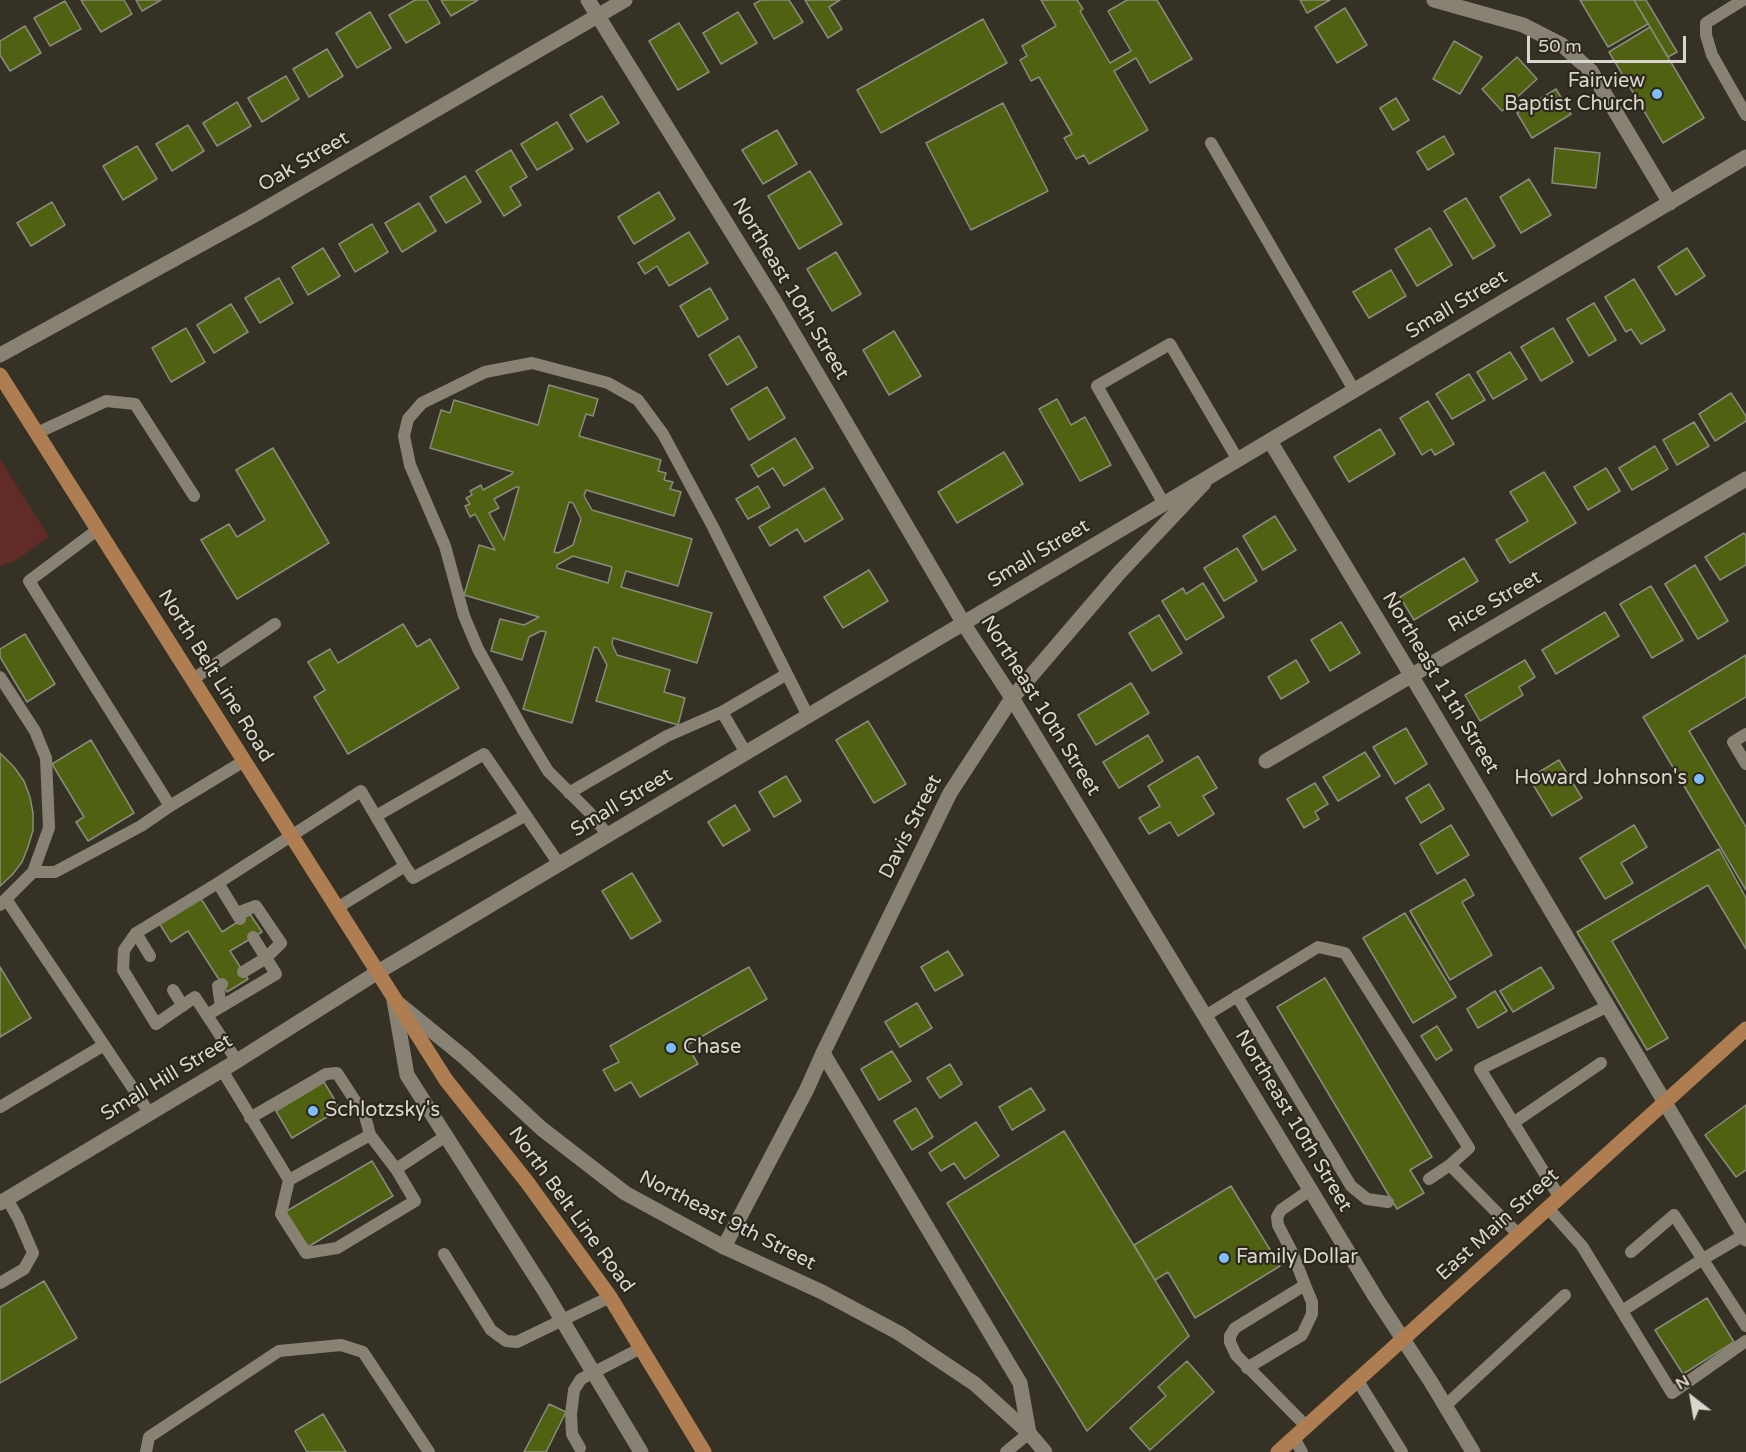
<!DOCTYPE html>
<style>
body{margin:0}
#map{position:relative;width:1746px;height:1452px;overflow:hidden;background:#363125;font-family:"Varela Round",sans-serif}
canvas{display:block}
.north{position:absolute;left:1662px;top:1368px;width:60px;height:60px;-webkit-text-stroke:4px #2c271b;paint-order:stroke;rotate:329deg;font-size:16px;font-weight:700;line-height:24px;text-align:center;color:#d9d6cf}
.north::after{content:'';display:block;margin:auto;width:21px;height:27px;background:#d9d6cf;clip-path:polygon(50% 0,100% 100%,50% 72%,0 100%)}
.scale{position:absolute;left:1527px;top:36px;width:159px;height:27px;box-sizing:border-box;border:3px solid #d9d6cf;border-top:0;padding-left:8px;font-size:18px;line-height:21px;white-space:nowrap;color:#d9d6cf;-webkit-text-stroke:4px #2c271b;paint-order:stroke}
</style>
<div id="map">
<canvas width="1746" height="1452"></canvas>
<div class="north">N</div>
<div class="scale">50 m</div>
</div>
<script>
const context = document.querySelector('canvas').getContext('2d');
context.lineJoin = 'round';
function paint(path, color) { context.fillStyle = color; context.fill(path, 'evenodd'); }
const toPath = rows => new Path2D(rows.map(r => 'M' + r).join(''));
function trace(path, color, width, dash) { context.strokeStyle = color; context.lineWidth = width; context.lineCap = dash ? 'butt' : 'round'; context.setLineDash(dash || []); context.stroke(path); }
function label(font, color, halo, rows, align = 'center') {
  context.font = font + ' "Varela Round",sans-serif'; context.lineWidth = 4.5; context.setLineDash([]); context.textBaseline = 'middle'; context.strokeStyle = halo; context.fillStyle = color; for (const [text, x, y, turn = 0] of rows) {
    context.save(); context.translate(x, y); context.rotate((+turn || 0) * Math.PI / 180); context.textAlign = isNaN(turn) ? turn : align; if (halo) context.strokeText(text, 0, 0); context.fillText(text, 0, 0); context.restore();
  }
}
paint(toPath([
 [0,459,49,537,15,561,0,566]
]), '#612c28');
const building = toPath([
 [81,0,124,0,132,14,101,32,81,0],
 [136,0,161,0,142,11,136,0],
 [415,0,427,0,440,23,406,43,389,15,415,0],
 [441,0,478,0,451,16,441,0],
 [761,0,789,0,803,22,774,39,754,4,761,0],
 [805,0,840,0,829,7,842,29,828,38,805,0],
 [1041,0,1077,0,1083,9,1080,11,1110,63,1131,51,1108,11,1127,0,1157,0,1192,59,1150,83,1136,58,1114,71,1148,130,1089,164,1084,155,1076,159,1064,138,1072,134,1039,77,1031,81,1020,60,1027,56,1022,46,1056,26,1041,0],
 [1300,0,1330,0,1307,13,1300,0],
 [1580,0,1634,0,1648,24,1608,47,1580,0],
 [1634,0,1646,0,1677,52,1668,57,1634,0],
 [65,1,81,29,50,46,34,18,65,1],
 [1345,8,1367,45,1337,63,1315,27,1345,8],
 [370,12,391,48,357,68,336,33,370,12],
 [738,12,757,43,721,64,703,33,738,12],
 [983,19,1007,63,881,133,857,90,983,19],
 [679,23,709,72,678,90,649,41,679,23],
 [25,26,41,53,10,71,0,55,0,41,25,26],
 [1650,27,1704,118,1663,143,1609,52,1650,27],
 [1454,41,1482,57,1460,94,1433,79,1454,41],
 [327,49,343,76,309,97,293,69,327,49],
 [1517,57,1537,79,1502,111,1482,89,1517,57],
 [286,76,299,99,262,122,248,98,286,76],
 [1556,89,1571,114,1532,138,1517,113,1556,89],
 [602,96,619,123,587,142,570,115,602,96],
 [1396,98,1409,120,1393,130,1380,108,1396,98],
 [237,102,251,126,217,146,203,123,237,102],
 [1003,103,1048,191,971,230,926,143,1003,103],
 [557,122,573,149,537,170,521,144,557,122],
 [188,125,204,151,172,171,156,144,188,125],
 [777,130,797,164,763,184,742,150,777,130],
 [1444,136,1454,154,1428,170,1417,152,1444,136],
 [137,146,157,179,123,200,103,166,137,146],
 [1555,148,1600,153,1596,188,1552,183,1555,148],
 [511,150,527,177,510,187,521,205,504,216,476,171,511,150],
 [810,171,842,224,799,249,768,196,810,171],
 [465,176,481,202,446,223,430,197,465,176],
 [1529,179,1551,215,1521,233,1500,197,1529,179],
 [659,192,675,219,634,244,618,217,659,192],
 [1466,198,1495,246,1473,259,1444,211,1466,198],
 [52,202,65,225,31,246,17,223,52,202],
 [419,203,436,231,402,252,385,223,419,203],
 [372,224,388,252,355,272,339,244,372,224],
 [1430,228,1452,265,1417,286,1395,249,1430,228],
 [689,232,708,263,669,286,657,266,645,274,638,263,689,232],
 [323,248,340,276,308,295,292,267,323,248],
 [1687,248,1705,276,1676,295,1658,267,1687,248],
 [836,252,861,294,832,311,807,269,836,252],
 [1391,270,1406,296,1369,318,1353,292,1391,270],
 [279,278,293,303,260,323,245,298,279,278],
 [1634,279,1665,330,1641,344,1631,329,1626,332,1605,297,1634,279],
 [710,288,728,319,698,337,680,306,710,288],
 [1594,303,1616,340,1589,356,1567,319,1594,303],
 [231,304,248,332,214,353,197,325,231,304],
 [186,328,205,362,171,382,152,348,186,328],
 [1553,328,1573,362,1541,381,1521,347,1553,328],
 [894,331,921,376,889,395,863,350,894,331],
 [739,336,757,367,727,385,709,355,739,336],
 [1510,352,1527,379,1493,399,1477,372,1510,352],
 [1469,374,1485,400,1452,419,1436,394,1469,374],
 [549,385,598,399,593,416,586,414,579,436,661,460,658,471,666,473,664,480,673,482,670,489,681,492,674,516,586,490,584,496,592,510,692,539,678,586,626,571,621,587,712,613,697,663,613,638,612,644,617,655,670,670,664,692,685,698,678,725,596,701,607,665,598,648,594,647,572,723,523,709,546,632,541,631,529,637,522,660,491,651,500,619,524,625,539,617,464,595,479,545,495,550,475,514,470,517,465,506,470,504,466,498,472,495,470,491,481,485,483,490,512,474,513,472,430,448,441,410,450,413,454,400,538,425,549,385],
 [516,487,519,487,504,540,489,513,499,508,494,499,516,487],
 [569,502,573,503,581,519,573,545,558,553,554,552,569,502],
 [573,556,612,567,608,583,557,568,557,565,573,556],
 [767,387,785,418,749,440,731,409,767,387],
 [1731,393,1746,416,1746,421,1715,441,1699,414,1731,393],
 [1057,399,1071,425,1085,417,1111,465,1080,481,1039,409,1057,399],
 [1428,401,1454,444,1435,455,1431,449,1422,455,1400,418,1428,401],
 [1694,422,1709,446,1677,465,1663,440,1694,422],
 [1380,429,1395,454,1349,482,1334,457,1380,429],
 [795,438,813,468,784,486,773,468,758,477,751,465,795,438],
 [1655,446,1668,469,1632,490,1619,468,1655,446],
 [273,448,329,543,237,599,201,540,229,524,237,537,265,520,236,470,273,448],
 [1004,452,1023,484,957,523,938,492,1004,452],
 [1606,468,1620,491,1588,510,1574,487,1606,468],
 [1544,472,1576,523,1510,563,1496,540,1528,521,1510,492,1544,472],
 [758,486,770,507,748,519,736,499,758,486],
 [824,488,843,519,805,542,797,529,770,546,759,527,824,488],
 [1275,516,1296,550,1263,570,1243,536,1275,516],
 [1744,533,1746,536,1746,565,1720,580,1705,557,1744,533],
 [1237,548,1257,581,1224,601,1204,568,1237,548],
 [1464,558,1478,581,1414,620,1400,597,1464,558],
 [1695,565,1728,621,1698,639,1665,584,1695,565],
 [869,570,888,601,843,628,824,597,869,570],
 [1203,583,1224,617,1186,640,1162,601,1183,588,1186,594,1203,583],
 [1651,586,1683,640,1652,658,1620,604,1651,586],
 [1605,612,1619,636,1556,674,1542,650,1605,612],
 [1159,615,1182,653,1152,671,1129,633,1159,615],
 [1341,622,1360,653,1330,671,1311,640,1341,622],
 [403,624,417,647,430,639,459,688,348,754,314,697,325,690,308,662,330,649,338,663,403,624],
 [25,634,55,684,27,702,0,657,0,649,25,634],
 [1746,655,1746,697,1689,731,1746,827,1746,890,1643,717,1746,655],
 [1296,660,1309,682,1281,699,1268,677,1296,660],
 [1525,660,1535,677,1519,687,1523,695,1480,721,1465,695,1525,660],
 [1131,683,1149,713,1096,745,1078,715,1131,683],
 [868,721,906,784,874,803,836,740,868,721],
 [1406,728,1427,764,1395,784,1373,747,1406,728],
 [1148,735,1163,761,1119,788,1103,762,1148,735],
 [91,740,134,813,88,841,76,822,84,817,52,764,91,740],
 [1365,752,1380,776,1338,801,1323,777,1365,752],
 [0,753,14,767,24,781,30,797,33,813,33,830,28,847,22,862,12,875,0,886,0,753],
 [1198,756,1217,788,1203,796,1214,814,1178,836,1170,822,1149,834,1139,818,1160,806,1148,786,1198,756],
 [1559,760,1582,798,1552,816,1529,778,1559,760],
 [786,776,801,801,774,817,759,792,786,776],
 [1315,783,1328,804,1315,812,1319,819,1304,828,1287,799,1315,783],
 [1429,784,1444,809,1421,823,1406,798,1429,784],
 [735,805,750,830,723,846,708,822,735,805],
 [1451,825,1469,855,1437,874,1420,844,1451,825],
 [1634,825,1647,847,1621,863,1633,883,1605,899,1580,858,1634,825],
 [1719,849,1746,898,1746,949,1708,885,1612,941,1668,1038,1647,1050,1577,932,1719,849],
 [632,873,661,921,631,939,602,891,632,873],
 [1465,879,1474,895,1462,902,1492,955,1450,980,1410,911,1465,879],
 [200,897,222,932,250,914,262,932,230,951,248,979,227,992,188,931,171,942,159,923,200,897],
 [1405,913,1456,997,1413,1023,1363,938,1405,913],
 [948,951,963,975,935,991,921,967,948,951],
 [0,967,31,1018,0,1037,0,967],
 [749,967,767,999,687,1045,698,1064,640,1097,631,1082,615,1091,603,1070,619,1062,610,1046,749,967],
 [1541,967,1554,988,1513,1012,1500,991,1541,967],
 [1325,978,1432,1157,1410,1170,1424,1193,1397,1209,1277,1007,1325,978],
 [1495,991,1507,1011,1478,1028,1467,1009,1495,991],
 [917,1003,932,1028,900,1047,885,1022,917,1003],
 [1437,1026,1452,1050,1436,1060,1421,1036,1437,1026],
 [892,1051,911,1081,879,1100,861,1069,892,1051],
 [950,1064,962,1084,940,1098,927,1078,950,1064],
 [324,1082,340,1109,292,1138,276,1111,324,1082],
 [1031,1088,1045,1110,1012,1130,999,1107,1031,1088],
 [1746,1105,1746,1170,1736,1177,1705,1135,1746,1105],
 [916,1108,933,1137,912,1150,894,1121,916,1108],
 [976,1122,999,1156,965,1179,954,1163,941,1171,929,1153,976,1122],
 [1064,1131,1189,1336,1087,1431,947,1203,1064,1131],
 [372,1161,393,1196,306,1248,285,1212,372,1161],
 [1231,1186,1280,1266,1195,1318,1168,1272,1155,1280,1134,1245,1231,1186],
 [44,1281,77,1338,0,1383,0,1307,44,1281],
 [1707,1298,1734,1342,1683,1374,1655,1330,1707,1298],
 [1187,1361,1214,1392,1150,1450,1130,1428,1166,1396,1158,1387,1187,1361],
 [549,1404,566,1412,546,1452,524,1452,549,1404],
 [323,1414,346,1452,307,1452,295,1431,323,1414]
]);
paint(building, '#506112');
trace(building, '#888c7e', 1.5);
trace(toPath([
 [1743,0,1706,23,1706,35,1712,55,1746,115],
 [1211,143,1354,390],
 [37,433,106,401,135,404,194,496],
 [1164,504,1097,386,1170,344,1238,460],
 [97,530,29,581,170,806,244,761],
 [0,677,35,731,46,758,49,828,33,872,0,905],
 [193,679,275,624],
 [722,712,746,753],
 [1746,734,1733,742,1746,764],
 [569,793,667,736,722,712,787,674],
 [376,816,484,754,559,864],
 [608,835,589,812,548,771,525,733,478,649,464,616,445,546,410,465,404,436,408,419,422,403,485,372,532,363,608,383,638,400,663,434,713,527,808,716],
 [405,866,413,878,526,815],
 [33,872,55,872,141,826,170,806],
 [218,883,240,919],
 [6,899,104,1045],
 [237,913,256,906,281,943,266,958,243,972],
 [136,933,150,956],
 [173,990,183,1006],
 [1237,996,1351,1186,1367,1199,1388,1202],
 [221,1007,218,986,222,984],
 [207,1015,276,974,253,937],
 [1205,1016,1318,947,1345,953,1469,1148,1450,1165,1519,1235],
 [237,1061,195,997,156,1024,123,970,124,950,136,933,218,883,361,791,405,866,337,908],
 [222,1070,289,1180,370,1135,396,1169,446,1136],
 [0,1107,104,1045,150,1114],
 [250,1118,326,1074,337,1073,365,1116,370,1135],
 [1513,1123,1601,1063],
 [1429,1179,1450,1165],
 [289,1180,281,1214,306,1253,337,1248,415,1201,396,1169],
 [1560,1198,1480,1069,1608,1006],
 [1548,1208,1582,1246,1672,1393,1746,1341],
 [1631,1252,1674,1215,1746,1326],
 [444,1254,491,1330,506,1341,517,1342,610,1297],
 [0,1283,24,1269,33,1253,18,1218,7,1199],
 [1622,1311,1703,1259,1744,1235],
 [1247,1368,1302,1335,1312,1314,1312,1302,1305,1285],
 [1358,1381,1402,1452],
 [1445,1406,1565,1295],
 [1307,1427,1236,1355,1230,1342,1230,1336,1235,1328,1305,1285,1292,1252,1278,1225,1277,1217,1281,1210,1310,1190],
 [1294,1438,1302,1452],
 [580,1448,572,1434,571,1414,574,1390,581,1379,641,1348],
 [146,1452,149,1437,279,1351,341,1345,363,1352,429,1452],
 [1006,1452,1029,1433]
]), '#888274', 12);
trace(toPath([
 [588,0,775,302,967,629,1012,698,1376,1298,1431,1382,1473,1452],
 [1434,0,1523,25,1562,45,1591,71,1670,203],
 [0,355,251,217,625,0],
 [1270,441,1411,675,1746,1239],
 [1266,761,1746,479],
 [823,1053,1020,1383,1029,1433],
 [724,1247,807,1089,823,1053,950,793,1012,698,1119,573,1204,483]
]), '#888274', 15);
trace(toPath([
 [394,1000,407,1075,544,1290,641,1452],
 [399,1004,464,1057,542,1129,625,1193,724,1247,822,1292,899,1333,975,1384,1029,1433,1045,1452],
 [0,1203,237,1061,378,972,1746,157]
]), '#888274', 15);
trace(toPath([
 [0,375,446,1080,527,1182,610,1297,704,1452],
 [1278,1452,1746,1029]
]), '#ae7d51', 15);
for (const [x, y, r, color] of [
 [1657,94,6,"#7fbdfa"],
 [1699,779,6,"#7fbdfa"],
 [671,1048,6,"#7fbdfa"],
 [313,1111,6,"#7fbdfa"],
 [1224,1258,6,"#7fbdfa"]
]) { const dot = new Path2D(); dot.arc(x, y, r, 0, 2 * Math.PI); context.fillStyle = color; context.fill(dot); trace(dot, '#2c271b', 2); }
label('20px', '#d9d6cf', '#2c271b', [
 ["Fairview",1645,82,"right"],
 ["Baptist Church",1645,105,"right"],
 ["Howard Johnson's",1687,779,"right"],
 ["Chase",683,1048],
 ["Schlotzsky's",325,1111],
 ["Family Dollar",1236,1258]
], 'left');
label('20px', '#d9d6cf', '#2c271b', [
 ["Oak Street",304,162,-30],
 ["Northeast 10th Street",790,289,59],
 ["Small Street",1457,305,-31],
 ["Small Street",1039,554,-31],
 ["Rice Street",1495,602,-30],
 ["North Belt Line Road",215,676,58],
 ["Northeast 11th Street",1440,683,59],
 ["Northeast 10th Street",1040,706,58],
 ["Small Street",622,803,-31],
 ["Davis Street",911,827,-63],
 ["Small Hill Street",167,1078,-31],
 ["Northeast 10th Street",1293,1121,59],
 ["North Belt Line Road",571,1210,54],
 ["Northeast 9th Street",727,1221,27],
 ["East Main Street",1498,1225,-42]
]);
</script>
